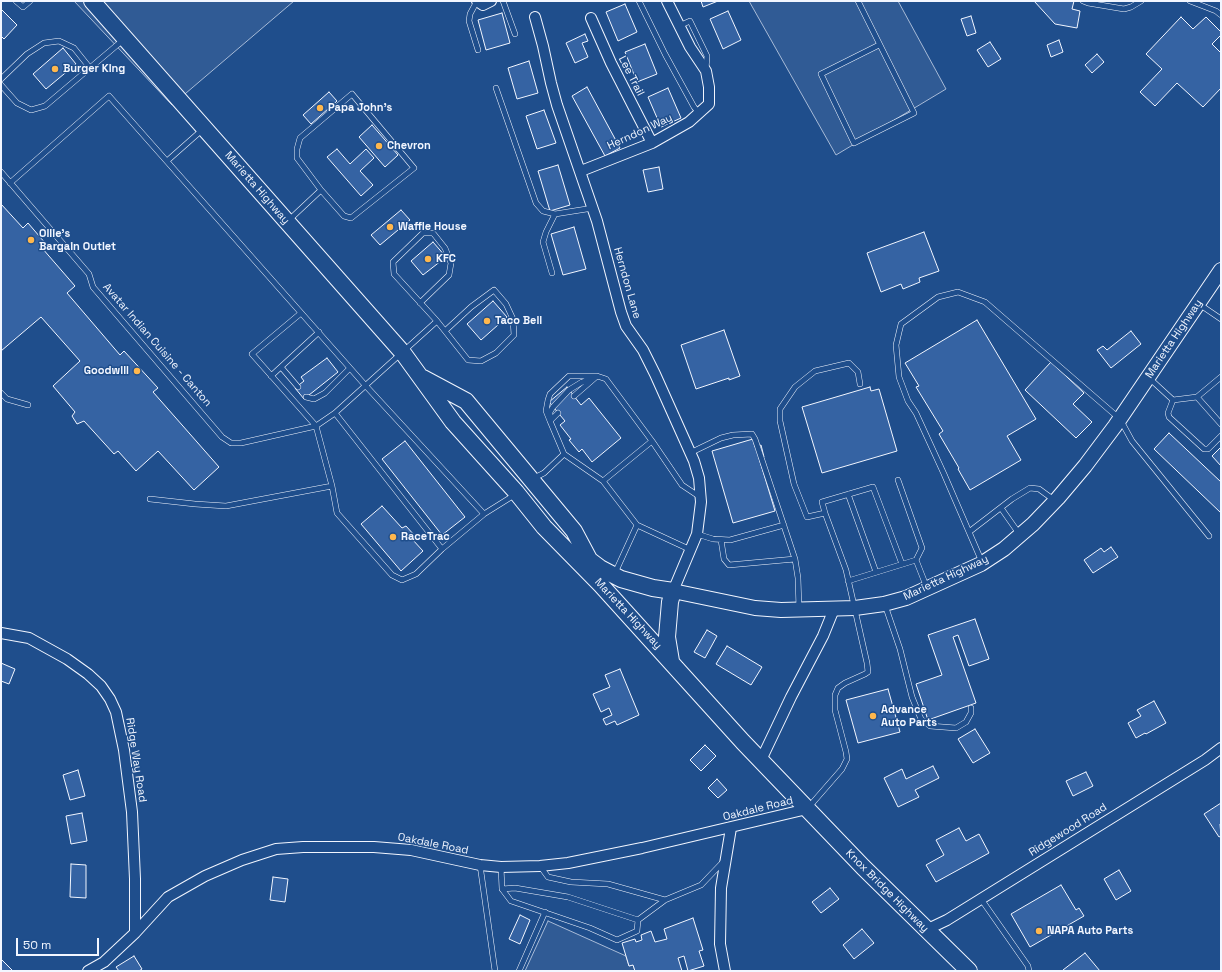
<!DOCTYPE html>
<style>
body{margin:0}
#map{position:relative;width:1222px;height:972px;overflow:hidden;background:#1f4e8c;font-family:"Space Grotesk",sans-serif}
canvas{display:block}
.frame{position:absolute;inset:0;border:2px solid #f2f6ff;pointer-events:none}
.scale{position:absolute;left:16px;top:938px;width:83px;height:18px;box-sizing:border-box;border:2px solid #f2f6ff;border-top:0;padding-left:5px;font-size:12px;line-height:14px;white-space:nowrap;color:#f2f6ff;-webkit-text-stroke:3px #1f4e8c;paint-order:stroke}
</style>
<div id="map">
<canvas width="1222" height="972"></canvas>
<div class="frame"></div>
<div class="scale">50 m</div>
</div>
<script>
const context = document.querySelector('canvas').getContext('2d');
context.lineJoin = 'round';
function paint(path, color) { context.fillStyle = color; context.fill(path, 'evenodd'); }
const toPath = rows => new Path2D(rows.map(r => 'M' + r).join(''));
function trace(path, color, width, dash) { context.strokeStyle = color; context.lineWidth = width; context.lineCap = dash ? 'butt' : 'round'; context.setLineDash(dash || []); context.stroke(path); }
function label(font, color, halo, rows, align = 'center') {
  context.font = font + ' "Space Grotesk",sans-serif'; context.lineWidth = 3; context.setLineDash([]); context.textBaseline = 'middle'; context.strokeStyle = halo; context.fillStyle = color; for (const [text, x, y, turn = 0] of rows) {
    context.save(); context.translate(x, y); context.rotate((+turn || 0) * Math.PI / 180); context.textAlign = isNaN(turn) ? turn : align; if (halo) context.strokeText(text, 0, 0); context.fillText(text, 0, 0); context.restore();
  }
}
const built = toPath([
 [74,1,294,1,172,105,74,1],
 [749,1,898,1,946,89,836,155,749,1],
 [548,921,626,956,629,966,633,965,635,971,525,971,548,921]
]);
paint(built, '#305b95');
trace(built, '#a8bbd7', 1);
const building = toPath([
 [701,1,718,1,703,7,701,1],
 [1034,1,1074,1,1072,9,1080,11,1077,28,1055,24,1034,1],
 [625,4,637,32,618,41,606,12,625,4],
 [1,9,17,25,4,39,1,36,1,9],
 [728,11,741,40,723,49,710,19,728,11],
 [502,13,510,43,486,50,478,20,502,13],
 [971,16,976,33,967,36,961,19,971,16],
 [1181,17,1193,29,1206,17,1221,32,1221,35,1212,44,1221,53,1221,88,1203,107,1177,83,1155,106,1140,92,1162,69,1146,54,1181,17],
 [585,34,588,41,582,43,588,57,575,63,566,43,585,34],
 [1059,40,1063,52,1051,57,1047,45,1059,40],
 [990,42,1001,59,988,67,977,50,990,42],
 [645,44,657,74,637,82,625,52,645,44],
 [63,48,76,64,46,89,33,74,63,48],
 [1097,54,1104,62,1092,73,1085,65,1097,54],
 [529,61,538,93,517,99,508,68,529,61],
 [587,87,620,148,605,156,572,96,587,87],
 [668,88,681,118,661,127,648,97,668,88],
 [329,92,337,101,311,124,303,115,329,92],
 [544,110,556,143,537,149,526,116,544,110],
 [372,125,398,155,385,167,359,137,372,125],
 [337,149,350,164,366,149,374,158,360,171,373,185,361,196,327,157,337,149],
 [558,165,570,205,550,211,538,171,558,165],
 [659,167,663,189,648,192,643,170,659,167],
 [1,204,23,228,28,223,46,244,42,248,75,286,67,293,120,355,124,351,158,388,153,392,219,467,194,490,158,451,136,471,118,451,114,454,84,421,77,424,72,416,75,412,53,386,80,361,41,317,1,351,1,204],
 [401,210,410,220,380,245,371,235,401,210],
 [574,227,586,269,563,275,551,234,574,227],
 [924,232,939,271,919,278,920,282,903,289,901,284,881,292,867,253,924,232],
 [433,242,446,257,423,275,411,261,433,242],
 [493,301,507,317,481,340,467,324,493,301],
 [977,320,1036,419,1007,436,1021,460,970,490,958,469,959,468,939,434,943,431,916,387,919,386,905,363,977,320],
 [724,330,740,376,729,380,729,378,696,389,681,345,724,330],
 [1131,331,1141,344,1111,368,1097,350,1103,346,1107,350,1131,331],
 [327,358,338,372,304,399,295,388,304,381,301,377,327,358],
 [1051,362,1084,393,1073,404,1092,422,1076,438,1025,390,1051,362],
 [567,387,581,405,589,398,621,438,592,462,582,449,579,452,569,440,571,439,560,425,565,421,549,402,567,387],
 [870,387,871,391,879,389,897,451,822,473,802,407,870,387],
 [1169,433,1221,482,1221,513,1154,449,1169,433],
 [753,439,755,447,761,445,764,457,759,458,775,511,733,523,712,451,753,439],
 [405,441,465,517,442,535,382,459,405,441],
 [1221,447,1221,466,1212,456,1221,447],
 [382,506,402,528,406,526,415,536,412,539,423,551,401,571,361,524,382,506],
 [1111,547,1118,557,1093,573,1084,560,1101,548,1104,552,1111,547],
 [975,619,989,659,969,666,958,635,953,637,976,703,928,720,916,684,942,675,928,635,975,619],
 [707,630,717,636,705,658,694,652,707,630],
 [727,646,762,667,751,685,716,664,727,646],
 [1,663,15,669,9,684,1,681,1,663],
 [620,669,639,715,617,725,615,721,606,725,603,719,612,715,609,708,601,712,593,694,610,687,605,675,620,669],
 [888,689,900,732,858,743,846,700,888,689],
 [1154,701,1166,723,1146,734,1145,733,1136,738,1128,723,1141,716,1137,710,1154,701],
 [975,729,990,753,973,763,958,739,975,729],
 [705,745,716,756,701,771,690,760,705,745],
 [933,766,939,778,915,790,919,797,898,807,884,778,902,769,906,779,933,766],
 [78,770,85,796,70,800,63,775,78,770],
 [1086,772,1093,786,1073,796,1066,781,1086,772],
 [717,779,727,790,718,798,708,788,717,779],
 [1221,803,1221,823,1220,824,1221,836,1219,837,1204,814,1221,803],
 [82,813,87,841,71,844,66,816,82,813],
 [959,828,966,841,979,834,989,853,936,882,926,865,944,855,936,840,959,828],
 [71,864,86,865,86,898,70,897,71,864],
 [1119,870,1131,891,1116,900,1104,879,1119,870],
 [273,877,288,879,285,902,270,900,273,877],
 [1061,885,1076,910,1079,908,1084,916,1030,947,1011,914,1061,885],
 [830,888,839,899,821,913,812,902,830,888],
 [520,915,530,920,520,944,509,939,520,915],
 [693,918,703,950,699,951,704,966,688,971,684,956,678,958,682,971,635,971,633,965,629,966,622,943,635,939,636,942,642,940,641,935,651,931,655,942,667,939,664,929,693,918],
 [862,929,874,943,854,959,843,945,862,929],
 [1085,953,1100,971,1063,971,1063,970,1085,953],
 [134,956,142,969,139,971,119,971,116,967,134,956],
 [1,959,13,971,1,971,1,959]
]);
paint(building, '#3563a3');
trace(building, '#f2f6ff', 1);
const service = toPath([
 [16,1,23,7,30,1],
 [477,1,470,14,469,21,478,50],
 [503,1,515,34],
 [639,1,665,54,694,107,699,113],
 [858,1,914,113,854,143,821,74,879,45],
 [1083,1,1088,3,1124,9,1131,7,1141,1],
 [1190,1,1216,11,1221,15],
 [679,26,690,21,707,56,706,69],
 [1,79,27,54,44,43,59,41,74,48,90,68],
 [1,85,17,103,31,110,45,106,123,40],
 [496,88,536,203,543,211,555,214,593,208],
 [167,161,202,130],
 [1,172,89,274,93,287,222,437,231,443,241,443,316,426,252,354,301,313],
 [10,183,109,96,365,385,484,514],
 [289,220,321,190,297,158,297,149,300,138,352,94,414,168,351,218,344,216,321,190],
 [552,273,543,242,546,232,555,214],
 [420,303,449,275,451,263,445,248,433,233,423,233,393,262,394,274,437,321,335,413,316,426,332,486,337,513,392,575,402,580,416,574,442,549,484,514,516,494],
 [1199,304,1221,319],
 [437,321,468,360,481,361,496,353,514,335,513,319,506,304,494,290,471,307,445,331],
 [281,367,298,387],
 [271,376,319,332],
 [1148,377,1173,400,1197,397,1221,377],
 [1,393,7,399,28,405],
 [574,396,597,376,606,379,652,441,682,485,700,497],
 [306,397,314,399,325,393,350,368],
 [1197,397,1221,424],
 [1173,400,1168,413,1169,417,1204,449,1208,449,1221,436],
 [335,413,442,549],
 [558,413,550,421,564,454],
 [550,418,550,412,553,407,569,390,582,382,593,378],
 [550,421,546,411,548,400,550,394,569,376,597,376],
 [690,453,721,438,733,435,752,434,755,439,795,559,798,578,799,609],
 [534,478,544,473,564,454,603,481,637,525,691,550],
 [898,480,922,548,916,560],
 [603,481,652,441],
 [848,494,876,572],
 [150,499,195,504,226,506,332,486],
 [1001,508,1020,535],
 [825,513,822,502,873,487,902,564],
 [969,532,1012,499,1030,488,1039,489,1054,500],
 [697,534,713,539,730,540,784,525],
 [721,540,724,559,729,565,795,559],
 [982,562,944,474,916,413,908,401,899,377,896,345,901,324,938,297,958,292,985,302,1120,419,1132,441,1209,536],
 [615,573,637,525],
 [848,581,916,560,927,588],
 [885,605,900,649,912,697,921,719,930,726,956,728,966,722,971,713,971,708],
 [808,808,842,769,847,759,846,752,835,710,835,695,838,688,845,683,865,674,868,672,867,663,846,570,825,513,807,517,794,484,780,421,780,409,795,387,815,371,849,363,858,372,860,384],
 [480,865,495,971],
 [540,866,548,877,571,882,608,884,665,900],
 [501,867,502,889,511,901,590,928,617,940,637,931,638,920,568,897,515,888,502,889],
 [981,899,1028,966,1029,971],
 [638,920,665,900,701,885,723,862],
 [519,971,545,912]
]);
const minor = toPath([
 [477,1,483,5,491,1],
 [535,17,543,46,551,83,557,105,597,221,621,312,626,326,643,350,655,374,694,461,699,478,701,502,697,534,673,591],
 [591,18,611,63,652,143],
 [581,171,652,143,689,122,709,104,709,87,706,71,690,47,667,1],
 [1,633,29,638,67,659,88,674,101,686,110,699,116,712,124,750,132,812,135,879,135,933],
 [761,760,791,697,823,636,834,609],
 [926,930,947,920,1205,760,1221,748],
 [88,971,104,962,135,933,168,897,205,876,242,860,276,849,303,847,374,847,411,850,480,865,501,867,540,866,568,863,642,848,807,809],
 [725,971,720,944,721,888,731,828]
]);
const secondary = toPath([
 [673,591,755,608,781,610,855,608,884,604,906,598,981,564,1004,549,1033,524,1058,498,1085,466,1115,426,1221,270]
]);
const primary = toPath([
 [92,1,403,353,453,422,516,492,544,527,601,585,743,742,863,867,969,971],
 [423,378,466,401,574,531,590,561],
 [584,556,600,568,621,579,653,588,673,591,670,602,667,637,671,661]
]);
trace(service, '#f2f6ff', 6);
trace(minor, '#f2f6ff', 12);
trace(secondary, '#f2f6ff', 16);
trace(primary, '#f2f6ff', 18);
trace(service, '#1f4e8c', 5);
trace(minor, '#1f4e8c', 10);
trace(secondary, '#1f4e8c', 14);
trace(primary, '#1f4e8c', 16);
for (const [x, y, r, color] of [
 [55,69,4,"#ffb74d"],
 [320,108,4,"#ffb74d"],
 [379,146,4,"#ffb74d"],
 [390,227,4,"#ffb74d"],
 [31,240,4,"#ffb74d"],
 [428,259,4,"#ffb74d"],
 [487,321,4,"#ffb74d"],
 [137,371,4,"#ffb74d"],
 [393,537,4,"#ffb74d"],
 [873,716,4,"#ffb74d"],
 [1039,931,4,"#ffb74d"]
]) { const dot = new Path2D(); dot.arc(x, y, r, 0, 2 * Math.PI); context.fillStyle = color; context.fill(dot); trace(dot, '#1f4e8c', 1.5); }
label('bold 11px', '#f2f6ff', '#1f4e8c', [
 ["Burger King",63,69],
 ["Papa John's",328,108],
 ["Chevron",387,146],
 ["Waffle House",398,227],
 ["Ollie's",39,234],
 ["Bargain Outlet",39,247],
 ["KFC",436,259],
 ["Taco Bell",495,321],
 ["Goodwill",129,371,"right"],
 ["RaceTrac",401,537],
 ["Advance",881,710],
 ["Auto Parts",881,723],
 ["NAPA Auto Parts",1047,931]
], 'left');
label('11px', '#f2f6ff', '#1f4e8c', [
 ["Lee Trail",631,76,63],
 ["Herndon Way",640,132,-25],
 ["Marietta Highway",257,188,49],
 ["Herndon Lane",627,283,74],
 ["Marietta Highway",1174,339,-56],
 ["Avatar Indian Cuisine - Canton",157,345,49],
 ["Marietta Highway",946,578,-25],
 ["Marietta Highway",628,614,47],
 ["Ridge Way Road",136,760,81],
 ["Oakdale Road",758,809,-14],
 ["Ridgewood Road",1068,830,-32],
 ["Oakdale Road",433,844,11],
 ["Knox Bridge Highway",887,891,45]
]);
</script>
